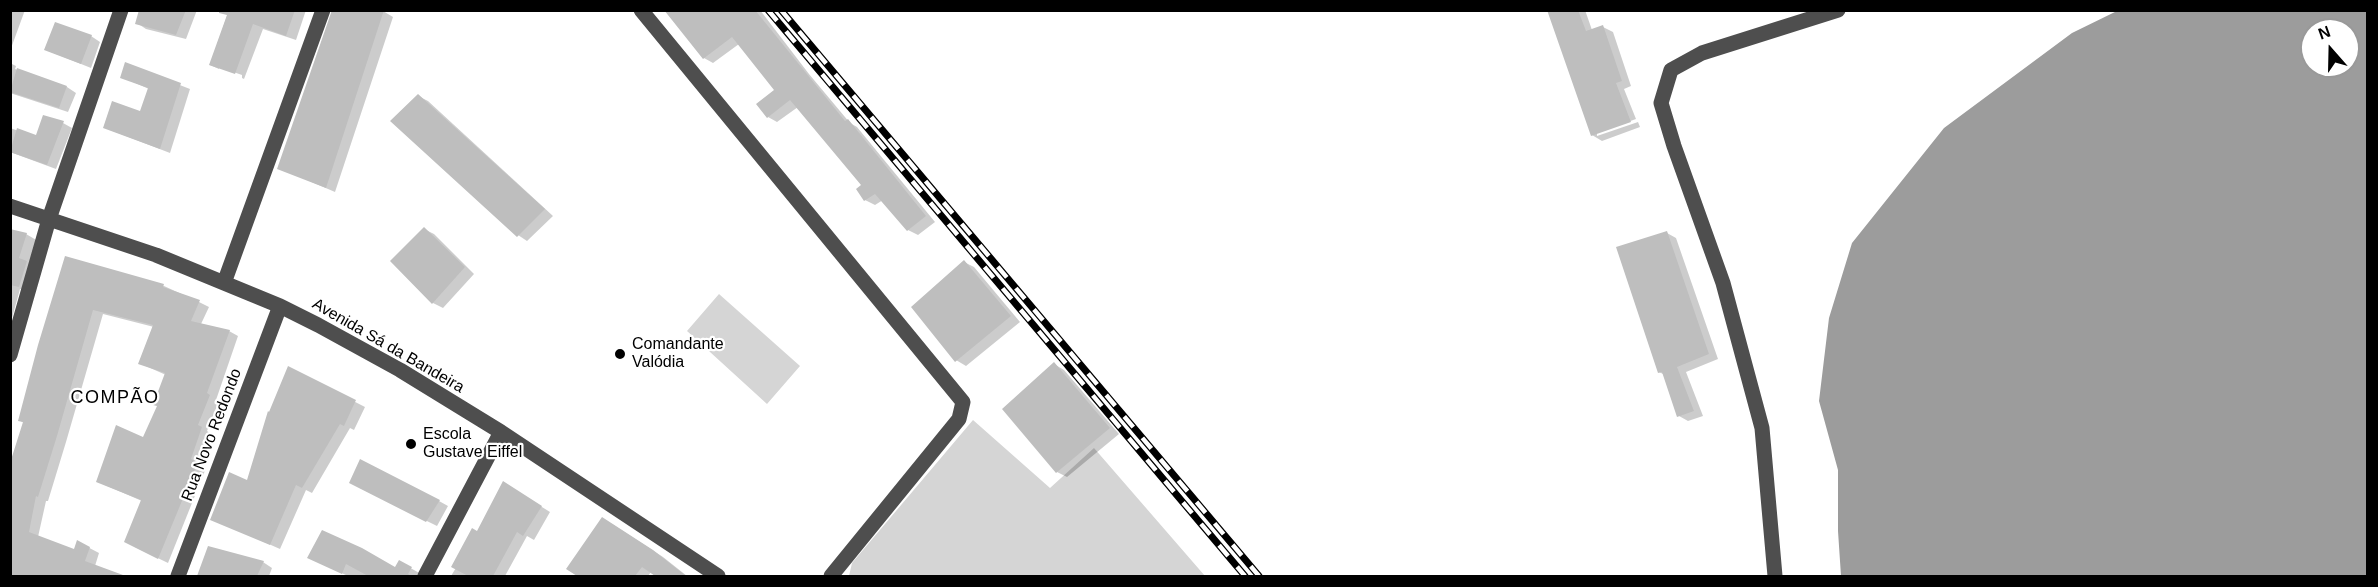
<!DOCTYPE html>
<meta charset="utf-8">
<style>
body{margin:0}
#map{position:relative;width:2378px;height:587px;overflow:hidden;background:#fff;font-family:Helvetica,sans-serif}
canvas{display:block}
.frame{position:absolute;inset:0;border:12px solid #000;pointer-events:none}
.north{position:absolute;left:2300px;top:18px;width:60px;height:60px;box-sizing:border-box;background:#fff;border:2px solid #999;border-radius:50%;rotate:340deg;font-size:16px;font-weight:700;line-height:24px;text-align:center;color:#000}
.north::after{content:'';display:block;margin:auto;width:21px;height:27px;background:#000;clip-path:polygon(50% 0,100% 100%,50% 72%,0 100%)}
</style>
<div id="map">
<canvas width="2378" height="587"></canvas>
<div class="frame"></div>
<div class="north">N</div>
</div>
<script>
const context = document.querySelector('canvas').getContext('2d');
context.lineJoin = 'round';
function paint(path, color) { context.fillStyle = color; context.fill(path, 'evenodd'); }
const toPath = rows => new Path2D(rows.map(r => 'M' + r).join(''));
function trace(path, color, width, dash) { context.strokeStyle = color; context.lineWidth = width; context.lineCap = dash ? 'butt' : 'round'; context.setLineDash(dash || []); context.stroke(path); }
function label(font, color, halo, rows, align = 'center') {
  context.font = font + ' Helvetica,sans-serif'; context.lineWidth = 4.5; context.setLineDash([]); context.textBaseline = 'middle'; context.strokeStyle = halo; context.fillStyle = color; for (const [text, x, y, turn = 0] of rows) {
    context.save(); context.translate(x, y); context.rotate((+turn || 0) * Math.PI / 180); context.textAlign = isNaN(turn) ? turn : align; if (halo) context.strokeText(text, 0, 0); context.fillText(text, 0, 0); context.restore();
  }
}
paint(toPath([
 [719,294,800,366,767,404,687,331],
 [973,420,1050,488,1094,448,1205,576,849,576,852,563]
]), '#d5d5d5');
paint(toPath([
 [2119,10,2367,11,2367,576,1841,576,1838,531,1838,470,1819,401,1829,318,1852,243,1944,128,2072,33],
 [2312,30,2348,30,2348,66,2312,66]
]), '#9c9c9c');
paint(toPath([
 [10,10,25,10,10,51],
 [141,10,197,10,186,39,146,29,137,23],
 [229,10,306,10,296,40,263,29,244,79,242,78,242,75,219,67,219,69,210,65],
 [666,10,760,10,809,74,850,123,857,127,935,222,918,235,908,230,883,200,875,205,865,200,863,186,798,107,777,122,768,117,776,90,739,44,713,63,704,58],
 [1548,10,1585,10,1592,30,1603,27,1613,32,1631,86,1624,89,1636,119,1597,133,1597,136,1638,122,1640,127,1602,141,1592,135],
 [383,11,393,17,335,192,279,168],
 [91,36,100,42,91,68,46,50],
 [10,63,16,66,15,69,67,87,76,93,68,112,10,93],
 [126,64,190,89,170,153,105,128,141,113,149,89,122,77],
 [418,96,428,101,553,216,527,241,518,235],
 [63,123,72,128,56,169,10,152,10,128,37,137],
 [424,229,434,234,474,274,443,308,433,303],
 [10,230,26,234,38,241,31,293,20,289,12,318],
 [1667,233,1676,238,1718,359,1686,372,1703,416,1688,421,1679,416,1665,375,1659,372],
 [66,258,164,286,199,302,209,307,201,324,229,331,238,336,216,400,219,401,207,431,211,434,201,465,206,468,168,563,135,547,142,501,98,482,144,439,158,406,166,375,139,363,154,327,103,314,66,442,48,501,46,501,38,537,75,551,78,542,99,553,95,566,124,576,10,576,10,468,24,423,19,420],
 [964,262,974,267,1020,322,966,366,956,360],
 [1054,364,1064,370,1119,434,1067,477,1057,472],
 [289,368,365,407,354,430,350,428,312,493,306,490,280,549,212,519,248,482],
 [360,488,439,501,448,506,437,526],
 [513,489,550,512,534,540,527,536,505,576,451,576,477,533],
 [612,524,663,557,687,576,658,576,651,572,648,576,576,576],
 [309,558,395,569,400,562,421,574,419,576,348,576],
 [263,562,272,568,269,576,205,576,200,574]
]), '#0003');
paint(toPath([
 [139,10,186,10,176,35,135,24],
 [219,10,295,10,286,36,253,24,235,74,209,65,227,15,219,13],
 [332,10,384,10,326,188,277,169],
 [664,10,755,10,845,121,848,119,926,216,907,231,875,194,864,201,856,189,861,185,790,100,767,118,756,104,774,90,732,37,703,59],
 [1547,10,1578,10,1586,31,1603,25,1622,81,1616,83,1631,122,1591,136],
 [55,22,92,35,81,64,44,50],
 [125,62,181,83,160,149,103,128,112,101,140,111,148,88,120,78],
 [17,68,67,86,59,108,10,92],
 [418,94,545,209,517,237,390,121],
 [43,115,64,121,47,165,10,152,17,128,36,135],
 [424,227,465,267,432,304,390,261],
 [10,229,27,233,19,258,27,261,19,287,10,285],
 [1667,231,1709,354,1677,367,1694,411,1677,417,1662,372,1658,373,1616,247],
 [65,256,164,284,163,287,200,300,191,321,230,330,207,393,210,395,198,425,202,427,191,459,198,462,158,559,124,542,141,500,96,482,116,425,143,437,157,406,153,405,165,373,138,364,153,325,93,310,57,436,38,497,36,496,29,532,74,549,77,540,90,547,85,561,123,575,123,576,10,576,10,463,23,422,18,421,38,345],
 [964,260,1011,316,955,362,911,307],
 [1054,362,1110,428,1056,473,1002,409],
 [288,366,356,400,344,426,340,424,302,488,296,485,270,545,210,520,229,472,247,480,268,411,269,412],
 [360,459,440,500,426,522,349,483],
 [503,481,542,506,523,536,517,532,493,576,468,576,451,567,472,528,477,531],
 [602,517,653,550,686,576,655,576,642,567,635,576,577,576,566,569],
 [322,530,362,548,395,567,399,560,412,567,408,574,411,576,368,576,346,564,342,574,307,558],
 [208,546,264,561,257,576,197,576]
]), '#bebebe');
trace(toPath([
 [641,10,963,402,959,419,831,576],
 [10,206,156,255,280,306,318,325,400,370,501,432,718,576],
 [224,283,323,10],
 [10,355,49,219,121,10],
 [178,576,280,306],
 [425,576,501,432],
 [1775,576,1762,428,1723,283,1674,146,1661,103,1671,70,1702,53,1838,10]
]), '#4e4e4e', 15);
const rail = toPath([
 [768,10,1245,576],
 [781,10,1259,576]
]);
trace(rail, '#000', 7);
trace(rail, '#fff', 4.5, [14]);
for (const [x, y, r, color] of [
 [620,354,6,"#000"],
 [411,444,6,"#000"]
]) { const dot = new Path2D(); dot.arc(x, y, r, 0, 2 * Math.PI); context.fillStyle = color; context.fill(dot); trace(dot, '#fff', 2); }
label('16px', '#000', '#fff', [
 ["Comandante",632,345],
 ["Valódia",632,363],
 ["Escola",423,435],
 ["Gustave Eiffel",423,453]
], 'left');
label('16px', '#000', '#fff', [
 ["Avenida Sá da Bandeira",388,346,30],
 ["Rua Novo Redondo",212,435,-69]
]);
context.letterSpacing = '1.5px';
label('18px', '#000', '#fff', [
 ["COMPÃO",115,398]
]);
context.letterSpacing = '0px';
</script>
